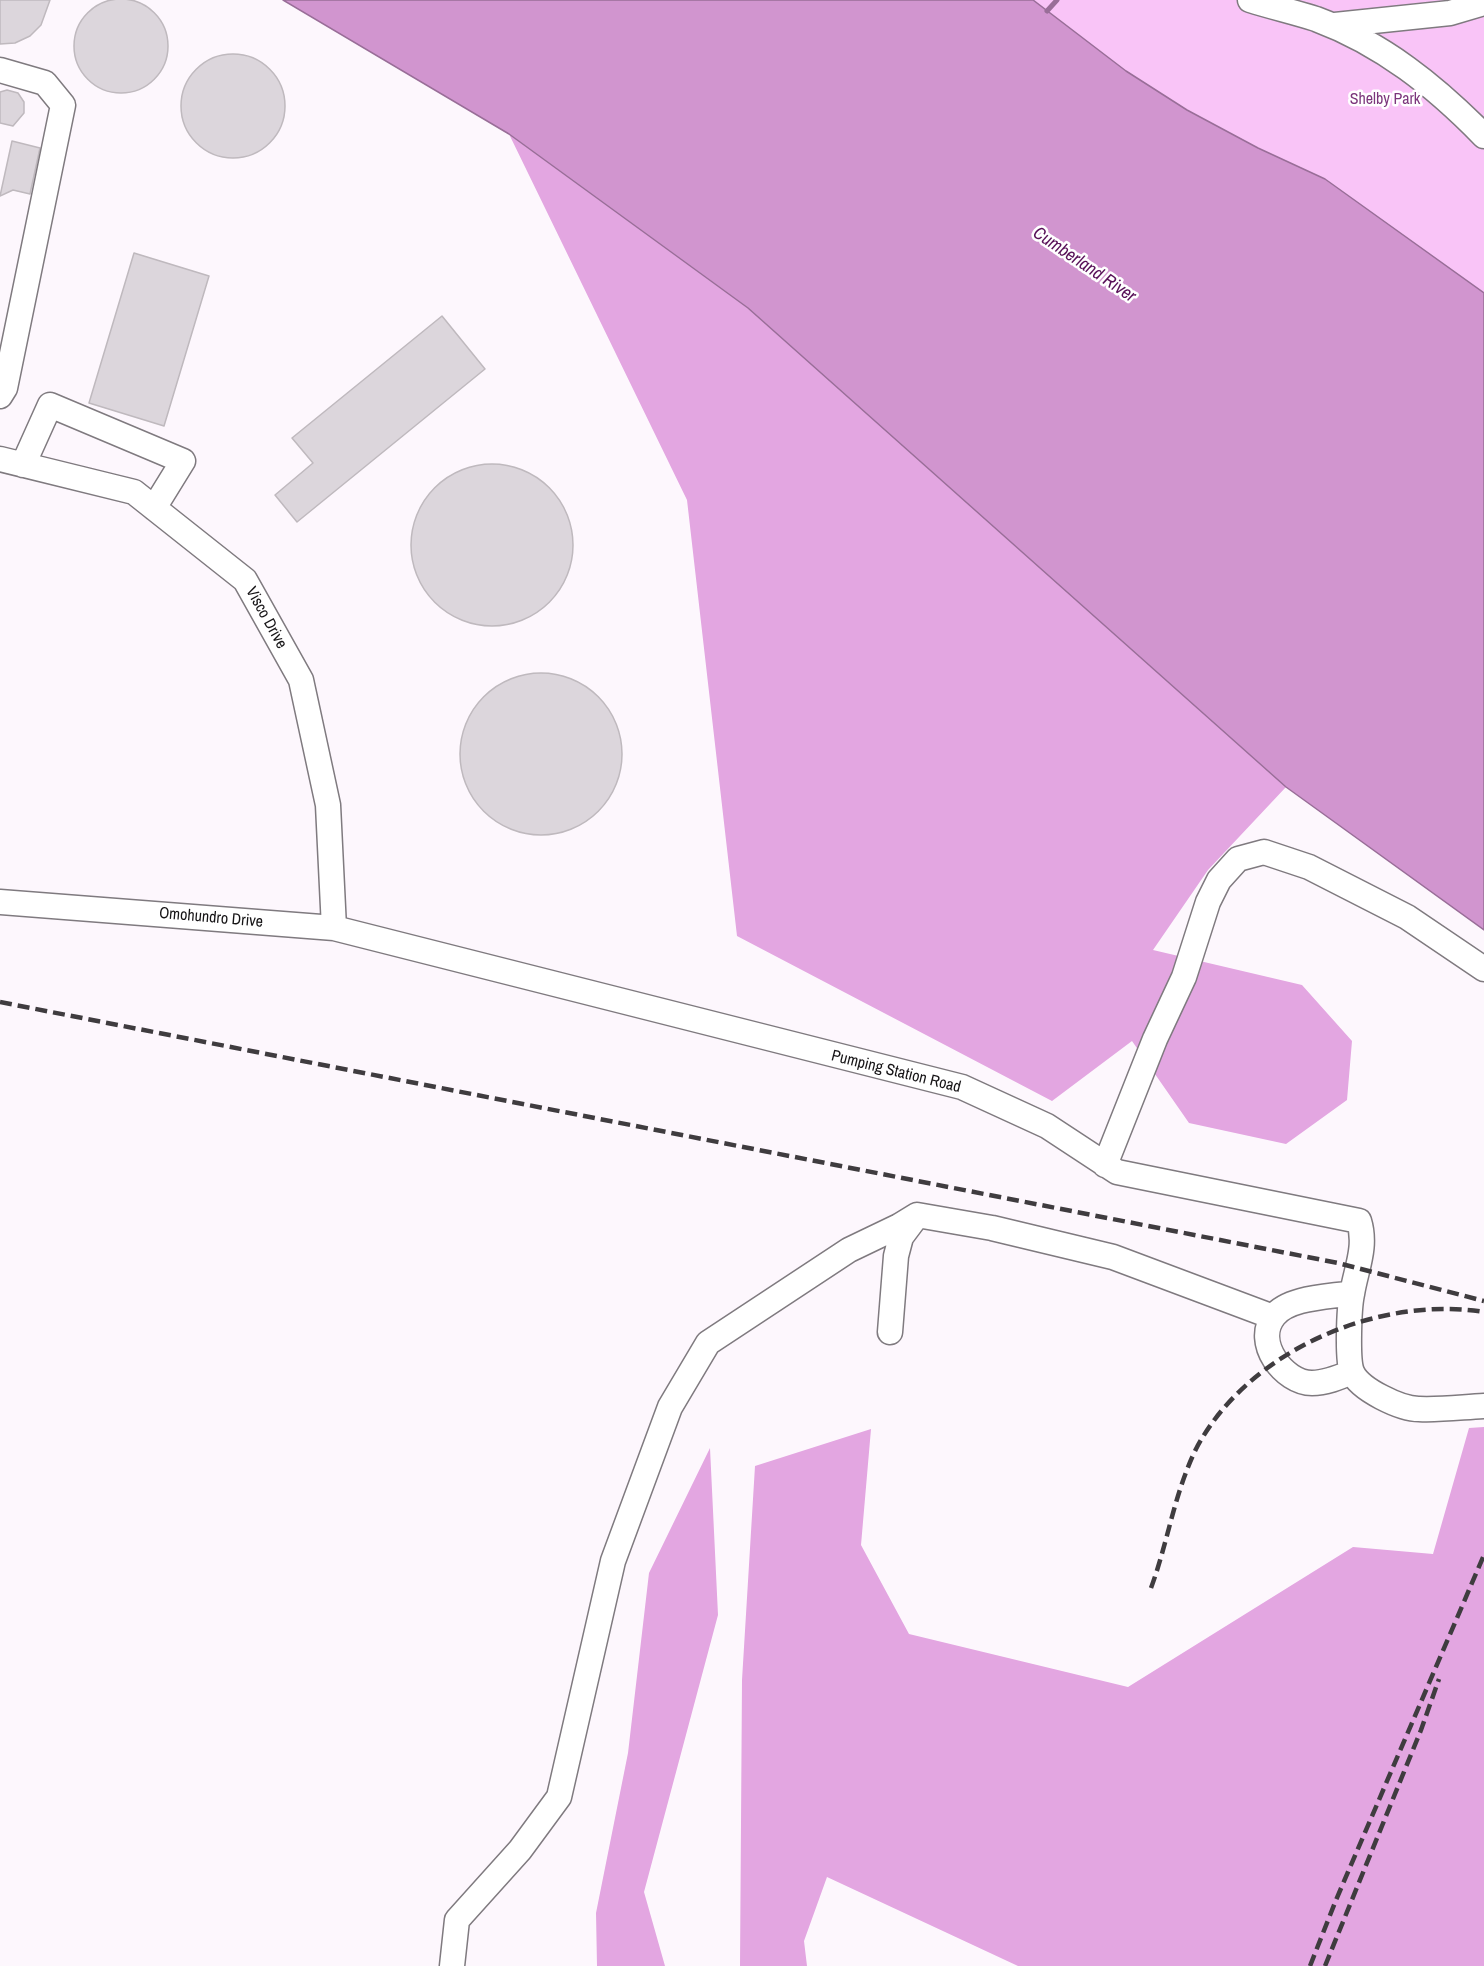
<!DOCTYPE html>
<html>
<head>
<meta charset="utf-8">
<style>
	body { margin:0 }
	canvas { display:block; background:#fdf7fd }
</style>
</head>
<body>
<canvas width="1484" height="1966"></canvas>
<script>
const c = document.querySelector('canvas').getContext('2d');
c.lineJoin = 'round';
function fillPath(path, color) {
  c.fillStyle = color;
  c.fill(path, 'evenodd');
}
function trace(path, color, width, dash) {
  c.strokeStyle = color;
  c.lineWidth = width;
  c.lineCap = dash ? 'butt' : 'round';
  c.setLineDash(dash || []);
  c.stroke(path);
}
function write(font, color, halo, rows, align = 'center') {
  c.font = font + ' "Archivo Narrow",sans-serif';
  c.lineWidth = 5;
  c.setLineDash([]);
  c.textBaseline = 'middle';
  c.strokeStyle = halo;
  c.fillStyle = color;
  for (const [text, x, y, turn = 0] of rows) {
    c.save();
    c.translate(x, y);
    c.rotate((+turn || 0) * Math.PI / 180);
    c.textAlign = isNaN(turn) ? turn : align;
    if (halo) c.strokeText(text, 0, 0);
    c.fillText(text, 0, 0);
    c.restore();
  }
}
fillPath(new Path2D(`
	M1033 0H1484V293L1325 179 1258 148 1187 110 1126 71Z`), '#f9c4f7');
fillPath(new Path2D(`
	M509 134 748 308 1286 787 1208 870 1153 950 1302 985 1352 1041 1347 1100 1286 1144 1189 1123 1132 1041 1052 1101 737 936 687 500Z
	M1484 1427V1966H1018L827 1877 804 1941 807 1966H740L742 1680 755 1466 871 1429 861 1545 909 1634 1128 1687 1353 1547 1433 1554 1469 1428Z
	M710 1448 718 1615 644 1892 665 1966H597L596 1913 628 1753 649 1573Z`), '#e3a6e1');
const water = new Path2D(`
	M283 0H1033L1126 71 1187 110 1258 148 1325 179 1484 293V930L1286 787 748 308 509 134Z`);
fillPath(water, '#d195cf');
trace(water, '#996e98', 1.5);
trace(new Path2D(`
	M1047 11 1057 0`), '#996e98', 5);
const building = new Path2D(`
	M74 46a47 47 0 1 1 94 0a47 47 0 1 1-94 0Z
	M0 0H50L41 25 30 36 15 43 0 44Z
	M181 106a52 52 0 1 1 104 0a52 52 0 1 1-104 0Z
	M7 90 18 93 24 102V113L13 126 0 123V92Z
	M12 141 40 148 30 194 13 190 0 196Z
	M134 253 209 276 164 426 89 403Z
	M442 316 485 369 297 522 275 495 313 463 292 438Z
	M411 545a81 81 0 1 1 162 0a81 81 0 1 1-162 0Z
	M460 754a81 81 0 1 1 162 0a81 81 0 1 1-162 0Z`);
fillPath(building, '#dcd6dc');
trace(building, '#bfb9be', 1.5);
const minor = new Path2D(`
	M1250 0C1272 7 1294 12 1316 19 1383 44 1435 86 1484 136
	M1335 25 1450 13 1484 3
	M0 70 45 83 63 105 5 388 0 396
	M0 459 134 492 245 580 301 680 328 805 334 928
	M23 465 50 405 183 461 154 508
	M0 902 334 928 962 1087 1047 1126 1117 1172 1359 1221C1367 1247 1356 1269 1352 1294 1349 1308 1347 1360 1352 1372 1360 1390 1401 1409 1419 1409 1441 1410 1463 1407 1484 1406
	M1105 1165 1155 1039 1184 977 1208 902 1219 880 1238 859 1264 852 1309 867 1407 917 1484 969
	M1352 1293C1329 1297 1289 1297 1274 1316 1253 1342 1284 1383 1312 1383 1326 1383 1340 1377 1352 1372
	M890 1332 896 1256 901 1237 916 1217
	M452 1966 457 1920 520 1850 559 1797 613 1561 670 1407 708 1343 849 1250 899 1226 917 1215 992 1228 1113 1257 1273 1317`);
trace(minor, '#7f7a7f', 27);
trace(minor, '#fff', 24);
trace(new Path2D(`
	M0 1002 1338 1263 1484 1301
	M1151 1588C1168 1542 1174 1494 1196 1449 1247 1351 1378 1295 1484 1312
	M1310 1966 1336 1900 1484 1555
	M1325 1966 1421 1730 1439 1679`), '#3f3c3f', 4.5, [12, 6]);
write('16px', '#7c367c', '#fff', [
	["Shelby Park",1385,100]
]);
write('16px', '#161416', '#fff', [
	["Visco Drive",266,618,61],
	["Omohundro Drive",211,918,5],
	["Pumping Station Road",896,1072,14]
]);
write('italic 18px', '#581058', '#fff', [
	["Cumberland River",1084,265,34]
]);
</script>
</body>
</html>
